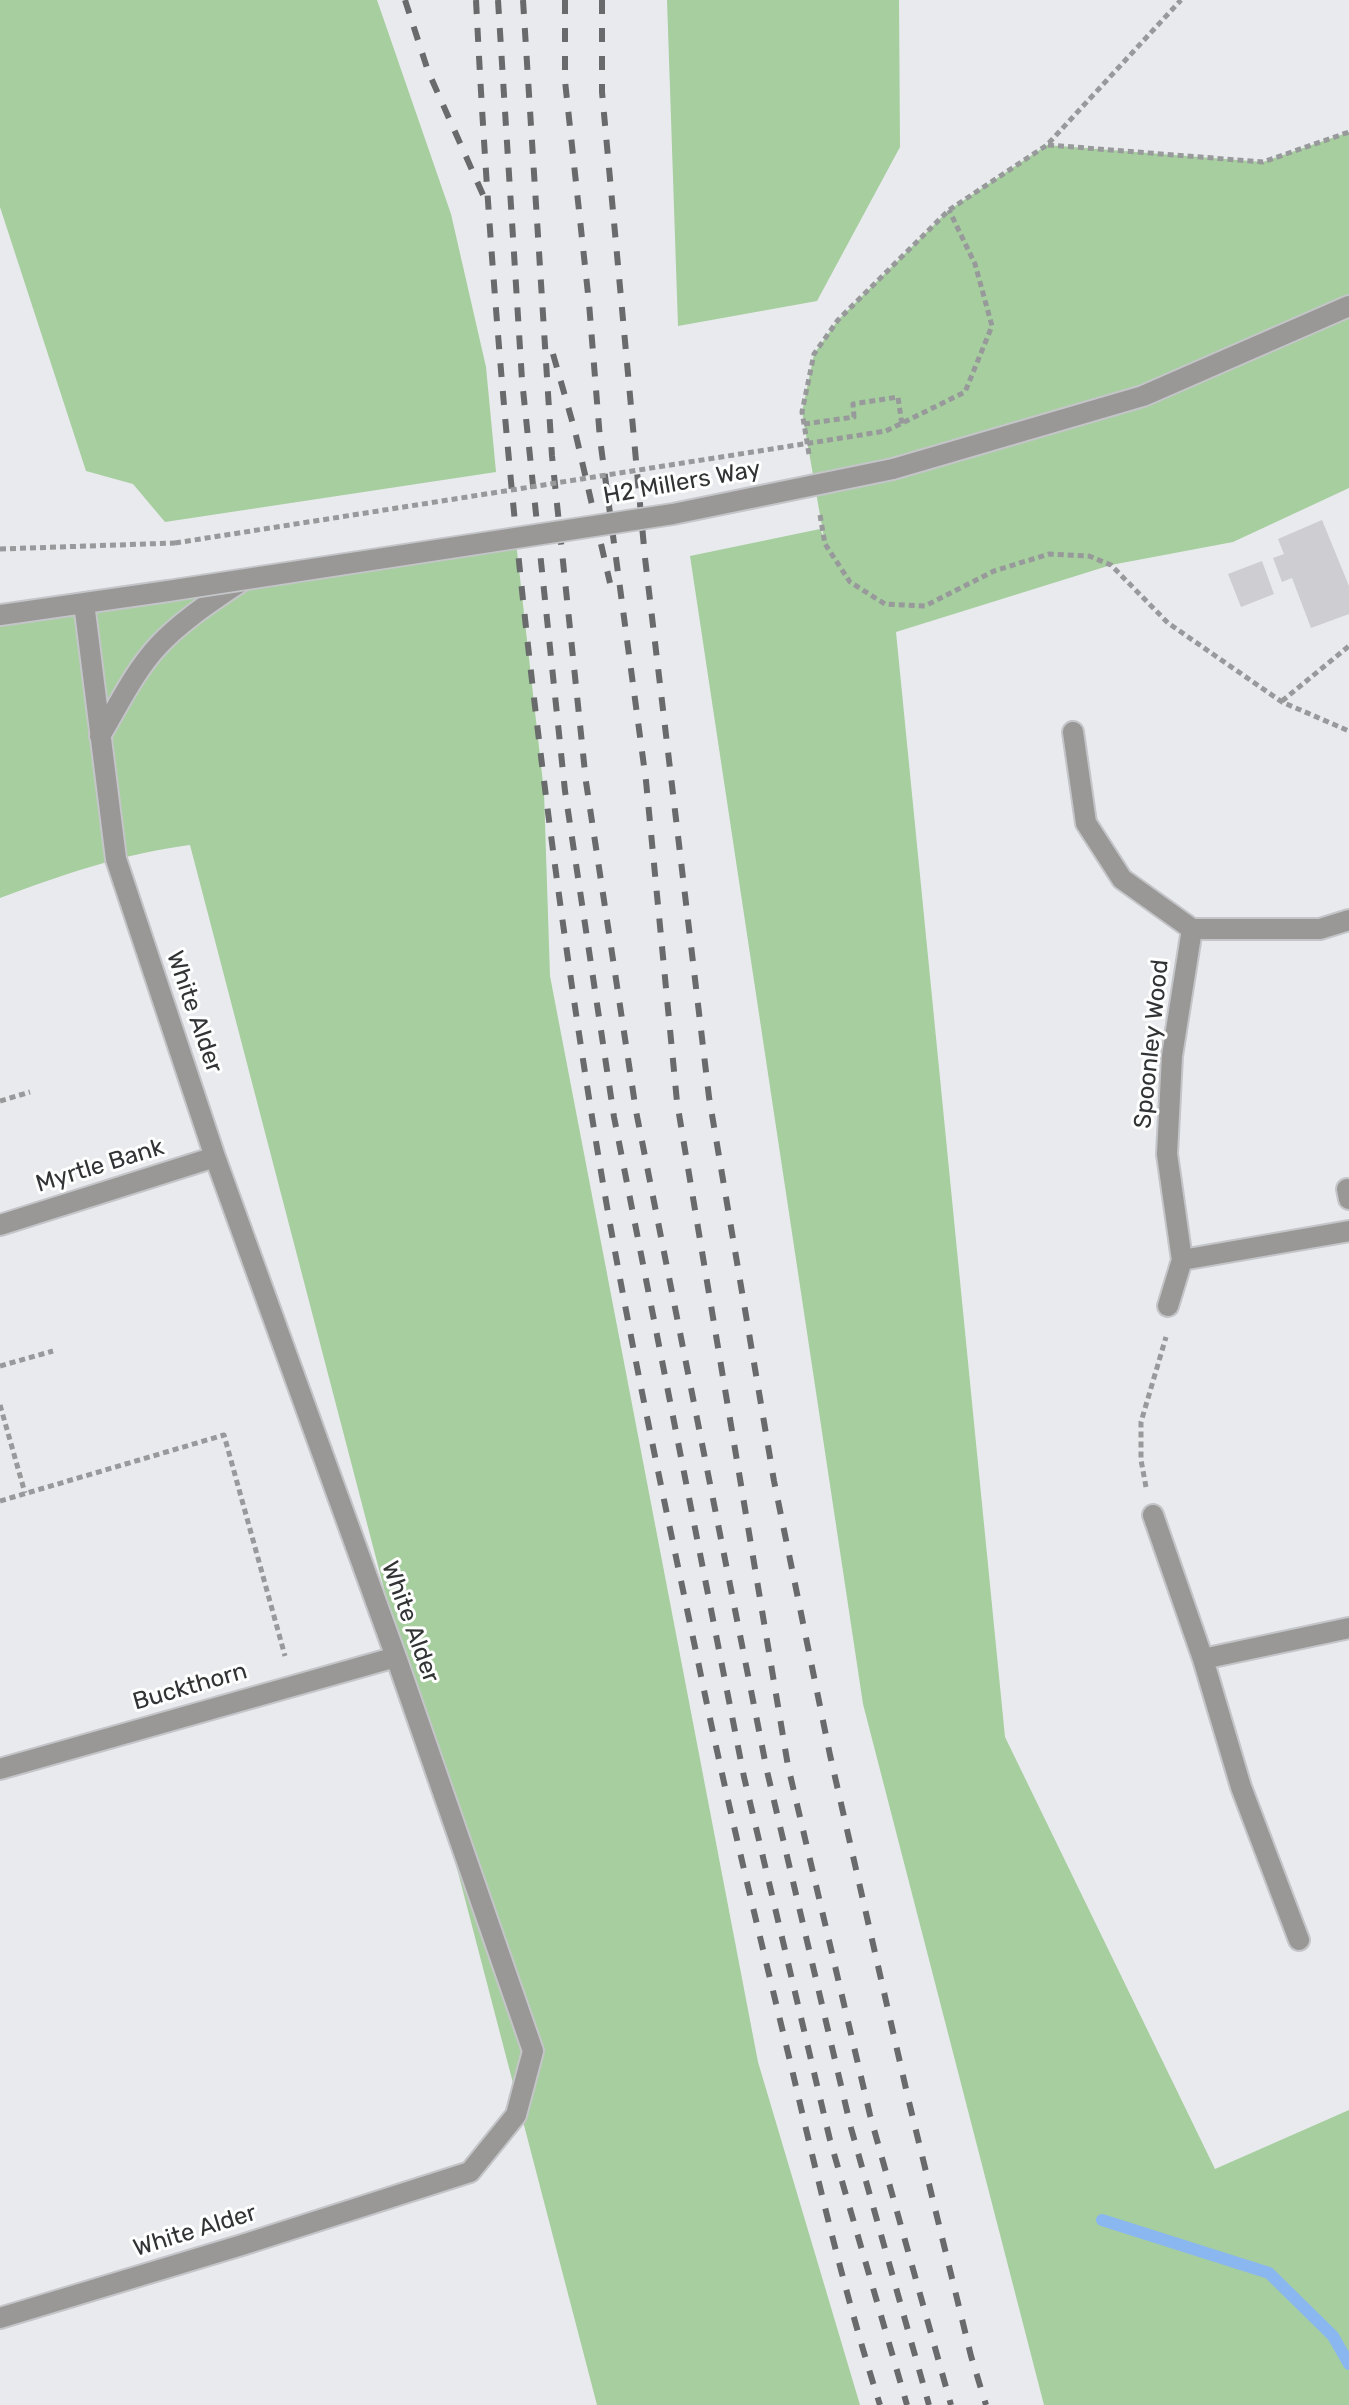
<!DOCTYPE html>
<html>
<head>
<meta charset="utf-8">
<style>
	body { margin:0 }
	canvas { display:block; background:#e8eaed }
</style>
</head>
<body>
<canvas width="1349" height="2405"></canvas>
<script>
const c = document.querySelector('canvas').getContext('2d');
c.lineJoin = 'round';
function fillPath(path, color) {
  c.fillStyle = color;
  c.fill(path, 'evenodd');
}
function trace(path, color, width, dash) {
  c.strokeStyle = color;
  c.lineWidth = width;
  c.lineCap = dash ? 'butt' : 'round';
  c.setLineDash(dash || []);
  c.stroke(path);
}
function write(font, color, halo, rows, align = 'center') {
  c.font = font + ' Rubik,sans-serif';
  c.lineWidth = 6;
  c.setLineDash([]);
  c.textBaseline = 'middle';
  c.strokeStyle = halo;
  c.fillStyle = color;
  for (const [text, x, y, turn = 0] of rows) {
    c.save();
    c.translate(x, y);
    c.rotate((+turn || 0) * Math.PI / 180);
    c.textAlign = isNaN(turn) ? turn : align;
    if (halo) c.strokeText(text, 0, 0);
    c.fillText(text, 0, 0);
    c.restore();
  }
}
fillPath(new Path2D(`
	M0 0H377L451 214 486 367 496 472 165 522 133 484 86 471 0 207Z
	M667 0H899L900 147 817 301 678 326Z
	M1349 132V488L1233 542 1111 565 896 632 1005 1737 1215 2169 1349 2110V2405H1044L863 1704 690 556 820 529 824 538 802 412 814 354 838 320 949 210 1047 145 1263 162Z
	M516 542 544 792 550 976 758 2062 860 2405H597L190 845C125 853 61 875 0 898V615Z`), '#a7ce9f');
trace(new Path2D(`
	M1102 2220 1269 2273 1333 2336 1349 2364`), '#8ab7f0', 12);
fillPath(new Path2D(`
	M1322 520 1349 586V614L1311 628 1292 578 1282 582 1273 558 1284 554 1278 539Z
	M1262 561 1274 594 1241 607 1228 574Z`), '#cecdd1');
const minor = new Path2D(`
	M893 469 1143 396 1349 306
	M0 615 168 591
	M1073 732 1086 823 1122 879 1192 929H1320L1349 920
	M100 736C118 706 134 672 158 646 182 620 214 600 243 580
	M1347 1189 1349 1199
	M0 1225 215 1157
	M1182 1260 1349 1231
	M1168 1306 1182 1260 1167 1154 1172 1056 1192 929
	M1153 1515 1203 1659
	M0 1769 396 1657
	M1299 1940 1241 1787 1203 1659 1349 1628
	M0 2318 242 2245 470 2172 516 2115 533 2051 396 1657 215 1157 116 859 84 603`);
trace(minor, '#c4c5c8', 24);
trace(new Path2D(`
	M1048 145 1263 162 1349 132
	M804 424 854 417 853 404 898 397 902 425
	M886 431 965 392 992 326 975 264 949 210
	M809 454 802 412 814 354 838 320 949 210 1047 145 1181 0
	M820 515 825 544 850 582 885 604 925 606 994 571 1049 554 1089 556 1111 565 1168 623 1282 702 1349 731
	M0 549 175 543
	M1282 701 1349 646
	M0 1101 30 1092
	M0 1366 53 1351
	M0 1405 25 1493
	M1146 1487 1141 1460V1422L1166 1337
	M0 1501 224 1435 285 1656`), '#97999b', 5, [6, 4]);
trace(minor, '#999897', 20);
trace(new Path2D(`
	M405 0 428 71 484 197
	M476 0C495 376 533 751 593 1123 622 1305 661 1486 699 1666 726 1798 758 1929 790 2061 817 2176 844 2292 880 2405
	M498 0 522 380 565 791 614 1117 744 1777 830 2140 907 2405
	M523 0 552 456 586 782 636 1111 767 1771 851 2128 929 2405
	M565 0V81L589 303 600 439 646 781 677 1102 788 1766 870 2115 951 2405
	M602 0V92L645 558 709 1097 774 1481 830 1755 909 2102 971 2356 986 2405
	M553 354 575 431 610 583`), '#696a6c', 6, [14, 14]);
const minorBridge = new Path2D(`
	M168 591 673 514 893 469`);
trace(minorBridge, '#c4c5c8', 24, []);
trace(new Path2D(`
	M175 543 886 431`), '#97999b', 5, [6, 4]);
trace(minorBridge, '#999897', 20);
write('24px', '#323334', '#fff', [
	["H2 Millers Way",682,483,-10],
	["White Alder",194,1012,71],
	["Spoonley Wood",1152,1044,-84],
	["Myrtle Bank",100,1166,-17],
	["White Alder",410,1622,70],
	["Buckthorn",190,1687,-16],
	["White Alder",195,2231,-17]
]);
</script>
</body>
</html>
